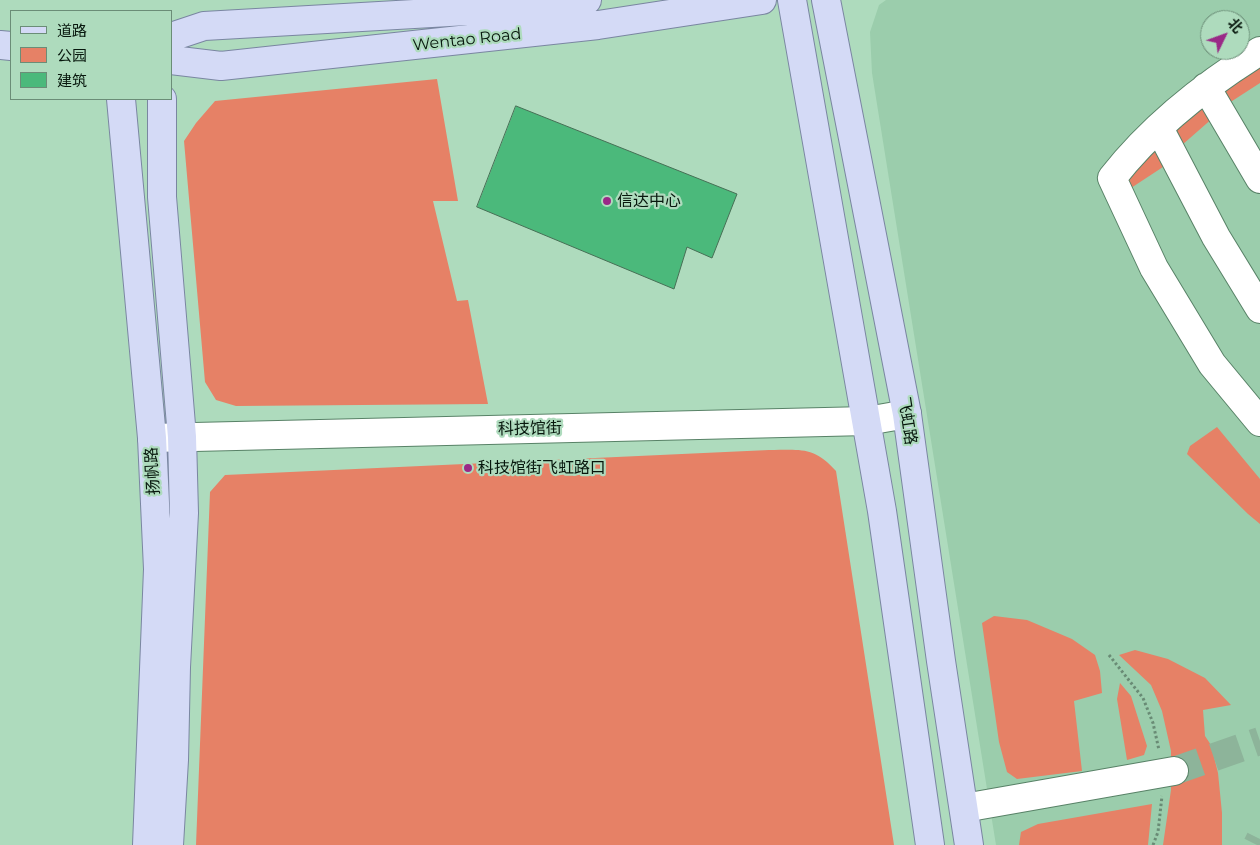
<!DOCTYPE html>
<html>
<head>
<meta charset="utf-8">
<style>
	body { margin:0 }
	#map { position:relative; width:1260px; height:845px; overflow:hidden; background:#aedbbd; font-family:Montserrat,"Noto Sans SC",sans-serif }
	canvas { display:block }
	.legend { position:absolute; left:10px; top:10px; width:162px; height:90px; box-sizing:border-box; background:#aedbbd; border:1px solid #6b8d77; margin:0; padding:6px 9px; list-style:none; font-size:15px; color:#07170d }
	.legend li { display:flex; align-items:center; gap:10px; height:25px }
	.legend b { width:25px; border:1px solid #6b8d77 }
	.north { position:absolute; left:1200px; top:10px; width:50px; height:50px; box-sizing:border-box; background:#aedbbd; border:1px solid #6b8d77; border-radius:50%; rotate:48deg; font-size:14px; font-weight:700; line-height:20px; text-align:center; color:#07170d }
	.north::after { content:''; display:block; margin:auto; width:18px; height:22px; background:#9a2987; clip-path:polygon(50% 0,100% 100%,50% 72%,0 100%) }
</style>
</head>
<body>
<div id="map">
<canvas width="1260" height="845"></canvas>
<ul class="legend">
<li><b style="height:6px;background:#d4daf6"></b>道路</li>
<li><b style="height:14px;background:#e68166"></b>公园</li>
<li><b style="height:14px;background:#4bb97b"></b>建筑</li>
</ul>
<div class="north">北</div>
</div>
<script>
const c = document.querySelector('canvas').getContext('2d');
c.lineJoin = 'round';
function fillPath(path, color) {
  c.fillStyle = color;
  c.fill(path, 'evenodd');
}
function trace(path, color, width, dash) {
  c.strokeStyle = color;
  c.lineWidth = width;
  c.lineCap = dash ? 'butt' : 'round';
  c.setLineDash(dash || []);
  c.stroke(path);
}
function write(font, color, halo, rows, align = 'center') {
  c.font = font + ' Montserrat,"Noto Sans SC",sans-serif';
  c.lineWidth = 4.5;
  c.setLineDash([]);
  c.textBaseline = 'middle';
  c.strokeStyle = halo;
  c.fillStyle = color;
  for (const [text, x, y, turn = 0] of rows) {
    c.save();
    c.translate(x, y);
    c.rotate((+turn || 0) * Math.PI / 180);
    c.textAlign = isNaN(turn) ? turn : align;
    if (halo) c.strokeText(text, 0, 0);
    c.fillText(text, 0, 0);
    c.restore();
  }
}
fillPath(new Path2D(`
	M886 0H1260V845H996L872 73 870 32 879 5ZM1210 20H1240V50H1210Z`), '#9bcdac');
fillPath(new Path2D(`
	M1258 65 1260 68V83L1229 103 1221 89Z
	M437 79 458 201H433L457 301 468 300 488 404 236 406 216 400 205 382 184 141 196 123 215 101Z
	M1203 104 1214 117 1182 145 1174 129Z
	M1154 147 1166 165 1131 188 1123 179Z
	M1217 427 1260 479V524L1248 514 1187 454 1190 446Z
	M769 450C800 450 814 446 836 471L894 845H196L210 492 225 475Z
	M994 616 1027 620 1072 639 1095 655 1100 671 1102 693 1074 701 1082 771 1017 779 1007 772 999 742 982 623Z
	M1135 650 1168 659 1205 678 1231 705 1203 710 1205 736 1211 745 1218 773 1222 813V845H1163L1171 790V751L1162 711 1151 685 1119 655Z
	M1120 683 1131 696 1147 746 1144 755 1127 760 1117 699Z
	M1152 804 1148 845H1019L1021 832 1038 824Z`), '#e68166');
const building = new Path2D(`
	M516 106 737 194 712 258 687 247 674 289 477 207Z`);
fillPath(building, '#4bb97b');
trace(building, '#466f55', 1);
trace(new Path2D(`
	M1174 771 1260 741
	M1257 845 1260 839`), '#8db49a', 28, [28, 14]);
const minor = new Path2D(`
	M1260 51C1205 85 1152 127 1112 178L1154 268 1212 364 1260 422
	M1206 87 1260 179
	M1159 128 1216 237 1260 309
	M152 438 867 421 907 414
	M964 808 1174 771`);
const major = new Path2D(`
	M792 0 882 511 930 845
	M826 0 907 414 941 661 969 845
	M171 37 204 26 554 6 587 0
	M0 45 11 46
	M171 60 221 66 598 25 762 0
	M121 99 152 438 158 569 147 845
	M162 99V197L182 437 184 513 176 667 174 760 169 845`);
trace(minor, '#588267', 30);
trace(major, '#7a86a1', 30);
trace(new Path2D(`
	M1109 655 1143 698 1153 723 1159 750
	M1153 845 1158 832 1162 796`), '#698b75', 3, [2.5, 2.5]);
trace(minor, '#fff', 28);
trace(major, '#d4daf6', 28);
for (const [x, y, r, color] of [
	[607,201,5,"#9a2987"],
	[468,468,5,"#9a2987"]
]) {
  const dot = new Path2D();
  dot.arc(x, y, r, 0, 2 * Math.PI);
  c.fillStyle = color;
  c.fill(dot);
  trace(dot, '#aedbbd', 2);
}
write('16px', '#07170d', '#aedbbd', [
	["Wentao Road",467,40,-6],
	["飞虹路",907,421,81],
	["科技馆街",530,429,-1],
	["扬帆路",153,471,-93]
]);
write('16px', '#07170d', '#aedbbd', [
	["信达中心",617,201],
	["科技馆街飞虹路口",478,468]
], 'left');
</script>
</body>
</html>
